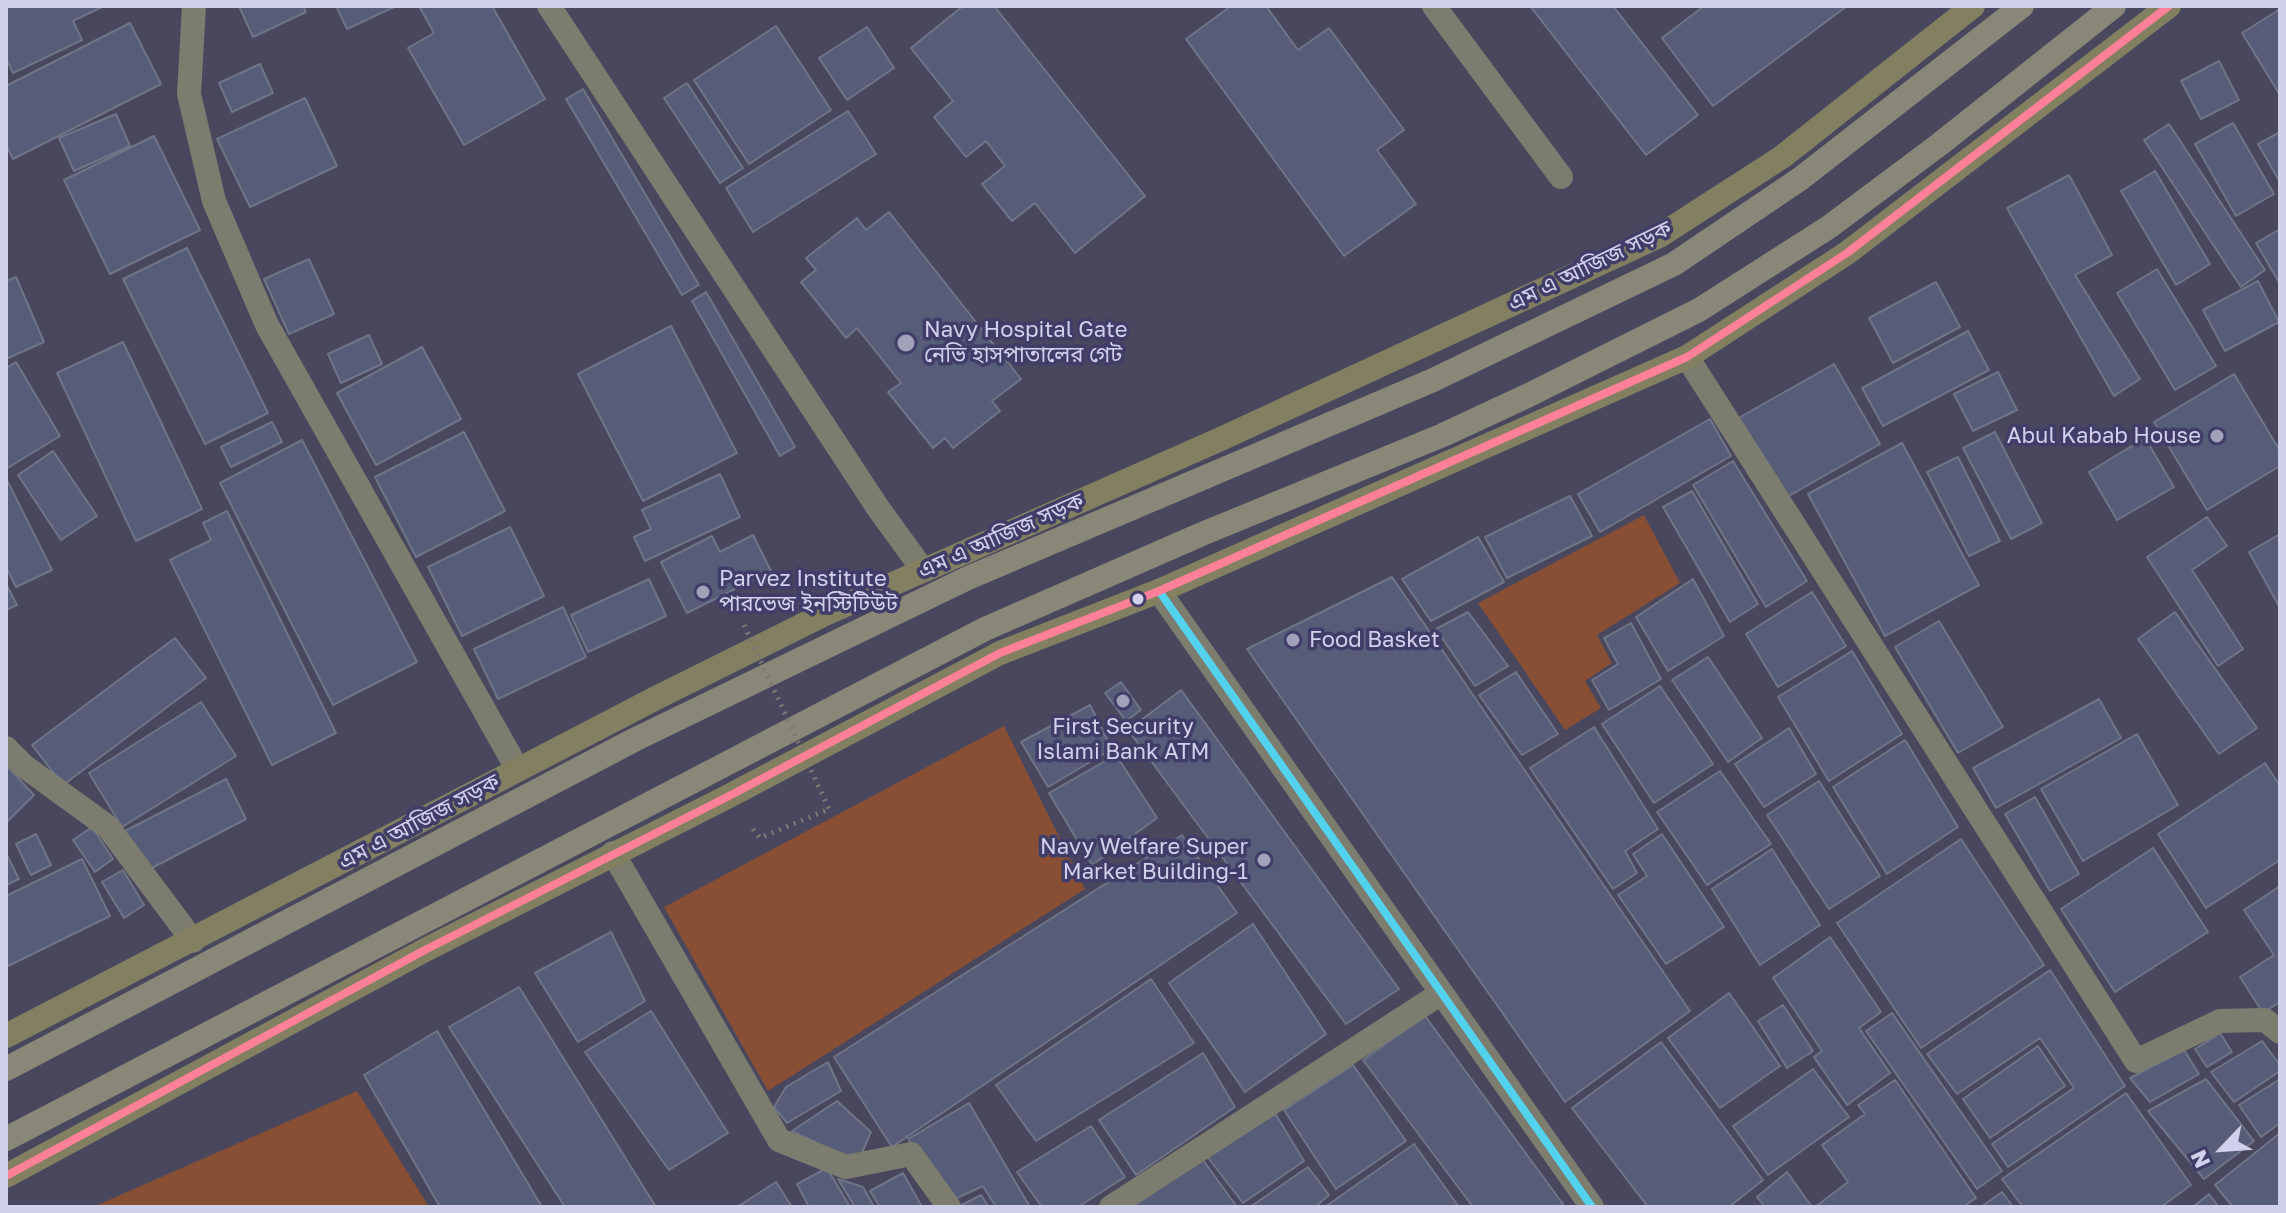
<!DOCTYPE html>
<html>
<head>
<meta charset="utf-8">
<style>
	body { margin:0 }
	#map { position:relative; width:2286px; height:1213px; overflow:hidden; background:#48475e; font-family:"Golos Text",sans-serif }
	canvas { display:block }
	.frame { position:absolute; inset:0; border:8px solid #d2d1ec; pointer-events:none }
	.north { position:absolute; left:2182px; top:1109px; width:80px; height:80px; -webkit-text-stroke:6px #403d68; paint-order:stroke; rotate:245deg; font-size:22px; font-weight:700; line-height:32px; text-align:center; color:#d2d1ec }
	.north::after { content:''; display:block; margin:auto; width:28px; height:36px; background:#d2d1ec; clip-path:polygon(50% 0,100% 100%,50% 72%,0 100%) }
</style>
</head>
<body>
<div id="map">
<canvas width="2286" height="1213"></canvas>
<div class="frame"></div>
<div class="north">N</div>
</div>
<script>
const c = document.querySelector('canvas').getContext('2d');
c.lineJoin = 'round';
function fillPath(path, color) {
  c.fillStyle = color;
  c.fill(path, 'evenodd');
}
function trace(path, color, width, dash) {
  c.strokeStyle = color;
  c.lineWidth = width;
  c.lineCap = dash ? 'butt' : 'round';
  c.setLineDash(dash || []);
  c.stroke(path);
}
function write(font, color, halo, rows, align = 'center') {
  c.font = font + ' "Golos Text","Noto Sans Bengali",sans-serif';
  c.lineWidth = 7;
  c.setLineDash([]);
  c.textBaseline = 'middle';
  c.strokeStyle = halo;
  c.fillStyle = color;
  for (const [text, x, y, turn = 0] of rows) {
    c.save();
    c.translate(x, y);
    c.rotate((+turn || 0) * Math.PI / 180);
    c.textAlign = isNaN(turn) ? turn : align;
    if (halo) c.strokeText(text, 0, 0);
    c.fillText(text, 0, 0);
    c.restore();
  }
}
fillPath(new Path2D(`
	M1644 515 1680 583 1597 635 1612 663 1585 681 1601 708 1565 730 1478 603Z
	M1004 726 1085 889 768 1091 664 907Z
	M357 1091 429 1207H93Z`), '#884f35');
const building = new Path2D(`
	M6 6H104L73 21 82 40 13 73 6 58Z
	M239 6H303L306 12 253 37Z
	M336 6H394V7L347 29Z
	M419 6H492L545 99 464 145 408 48 434 33Z
	M963 6H994L1145 196 1075 253 1035 203 1012 221 982 184 1005 166 986 141 966 157 934 117 953 101 911 48Z
	M1231 6H1266L1298 50 1329 28 1404 130 1377 150 1416 204 1344 256 1186 39Z
	M1530 6H1613L1698 115 1646 155Z
	M1704 6H1847L1713 106 1662 38Z
	M2280 9V95L2242 33Z
	M130 23 161 84 13 159 6 144V86Z
	M776 26 831 110 749 164 694 80Z
	M867 27 894 68 847 100 819 58Z
	M2219 61 2239 100 2201 119 2181 81Z
	M260 64 273 93 232 112 219 83Z
	M687 83 743 168 720 183 664 98Z
	M583 89 699 285 682 295 566 99Z
	M305 98 337 166 250 207 217 139Z
	M848 111 876 154 753 232 726 188Z
	M116 114 130 146 74 171 59 138Z
	M2233 123 2274 194 2236 216 2195 144Z
	M2169 124 2265 270 2241 287 2144 140Z
	M2280 132V182L2258 144Z
	M154 136 200 230 110 274 64 180Z
	M2155 171 2210 264 2176 285 2121 191Z
	M2069 175 2112 255 2075 275 2140 379 2114 396 2007 208Z
	M889 212 1021 379 992 401 1000 411 953 448 945 438 933 448 888 392 901 383 857 328 846 338 801 282 816 270 806 258 857 218 866 230Z
	M2280 229V284L2256 243Z
	M187 248 268 413 205 444 123 279Z
	M309 259 334 314 289 334 264 279Z
	M2157 269 2216 366 2175 390 2117 293Z
	M16 277 44 342 6 359V281Z
	M2258 281 2279 322 2225 351 2203 310Z
	M1936 282 1960 327 1893 363 1869 318Z
	M706 292 795 447 780 456 692 301Z
	M671 326 737 453 643 501 578 374Z
	M1968 331 1989 370 1883 426 1862 388Z
	M369 335 382 364 341 383 328 354Z
	M123 342 202 509 136 541 57 373Z
	M422 347 461 419 376 465 337 393Z
	M16 362 60 436 6 469V368Z
	M1834 364 1880 444 1780 501 1735 420Z
	M1998 372 2017 410 1973 431 1954 394Z
	M2234 374 2280 451V466L2207 510 2154 422Z
	M1710 419 1731 456 1600 532 1578 494Z
	M272 422 282 442 231 467 221 447Z
	M464 432 505 511 416 557 375 477Z
	M1995 432 2042 523 2011 539 1963 448Z
	M2145 438 2174 487 2117 520 2089 472Z
	M302 440 417 662 333 705 220 483Z
	M1902 443 1979 585 1885 636 1808 494Z
	M53 451 97 516 61 540 18 475Z
	M1958 457 2000 541 1969 556 1927 472Z
	M1733 461 1807 581 1766 607 1693 485Z
	M720 474 740 517 645 561 634 537 651 529 642 510Z
	M8 482 52 570 16 587 6 567V483Z
	M1692 491 1758 604 1730 622 1663 507Z
	M1570 496 1592 536 1507 578 1485 537Z
	M227 511 336 733 272 765 170 560 211 540 203 523Z
	M2207 517 2227 546 2192 570 2243 649 2218 666 2147 557Z
	M510 527 544 596 462 636 428 567Z
	M2280 534V608L2249 552Z
	M753 535 771 571 687 613 661 562 712 536 720 552Z
	M1478 537 1504 582 1431 621 1402 579Z
	M1392 577 1690 1011 1565 1102 1247 649Z
	M649 579 666 616 588 652 571 615Z
	M1693 579 1724 636 1668 671 1636 617Z
	M6 584 17 605 6 610Z
	M1812 592 1846 646 1778 687 1746 634Z
	M563 607 586 657 498 699 474 649Z
	M1468 612 1508 666 1475 686 1436 629Z
	M2175 612 2257 728 2219 754 2138 639Z
	M1939 621 2003 727 1958 753 1895 647Z
	M1631 623 1661 679 1609 710 1592 680 1618 664 1604 638Z
	M175 638 206 678 63 785 32 745Z
	M1852 651 1902 734 1829 781 1778 697Z
	M1708 657 1762 738 1728 762 1672 680Z
	M1516 672 1558 734 1522 755 1479 695Z
	M1121 682 1141 710 1126 721 1105 693Z
	M1660 686 1713 764 1654 803 1602 724Z
	M1181 690 1399 989 1346 1024 1128 730Z
	M2099 699 2121 738 1996 808 1973 768Z
	M201 702 236 756 122 827 89 773Z
	M1090 705 1112 749 1048 787 1021 742Z
	M1594 727 1658 829 1625 851 1637 873 1613 889 1530 768Z
	M1789 728 1816 774 1764 807 1735 764Z
	M2137 734 2178 805 2083 861 2041 789Z
	M1905 740 1958 827 1887 874 1833 787Z
	M1116 755 1157 818 1092 865 1049 793Z
	M2265 763 2280 786V860L2206 908 2158 834Z
	M6 765 34 795 6 823Z
	M1720 771 1771 844 1707 885 1657 812Z
	M226 779 246 819 146 871 125 831Z
	M1819 781 1880 876 1829 909 1767 815Z
	M2035 797 2079 874 2050 891 2005 814Z
	M92 827 113 859 95 872 73 840Z
	M36 834 51 865 31 875 16 844Z
	M1662 834 1724 927 1666 964 1618 895 1647 876 1633 854Z
	M1182 835 1237 913 892 1147 834 1057Z
	M1961 839 2044 965 1921 1048 1837 923Z
	M2153 848 2208 932 2115 992 2061 909Z
	M1772 849 1820 925 1760 965 1712 889Z
	M6 853 19 879 6 885Z
	M82 859 110 916 6 967V896Z
	M123 870 144 905 124 918 102 882Z
	M2280 886V1002L2263 1013 2240 977 2274 955 2244 910Z
	M1253 924 1326 1034 1245 1092 1169 983Z
	M611 932 645 1001 578 1042 535 973Z
	M1830 937 1881 1012 1859 1028 1890 1073 1847 1105 1814 1057 1822 1051 1773 978Z
	M2050 970 2125 1086 2008 1167 1992 1144 2074 1088 2040 1038 1957 1094 1927 1054Z
	M1151 979 1194 1043 1036 1141 996 1085Z
	M519 987 656 1207H565L449 1027Z
	M1729 993 1780 1066 1720 1108 1668 1038Z
	M1783 1005 1813 1051 1787 1068 1758 1021Z
	M651 1011 728 1133 669 1170 585 1052Z
	M1892 1013 2002 1171 1977 1189 1866 1031Z
	M1425 1016 1563 1204 1559 1207H1473L1363 1060Z
	M437 1031 542 1207H440L364 1075Z
	M2220 1033 2232 1052 2207 1067 2195 1049Z
	M2262 1041 2280 1065V1071L2234 1102 2211 1072Z
	M1661 1042 1763 1180 1729 1207H1648L1572 1108Z
	M2038 1046 2065 1086 1990 1138 1963 1099Z
	M2184 1050 2199 1074 2150 1102 2130 1078Z
	M1203 1053 1235 1107 1136 1175 1099 1120Z
	M828 1062 841 1091 787 1123 774 1107 786 1087Z
	M1353 1065 1406 1141 1336 1189 1284 1110Z
	M1813 1069 1849 1117 1768 1175 1733 1126Z
	M2206 1079 2254 1141 2204 1179 2148 1111Z
	M2280 1079V1123L2261 1137 2239 1105Z
	M1895 1080 1976 1198 1963 1207H1815L1848 1182 1822 1145 1865 1114 1858 1105Z
	M2126 1093 2191 1185 2161 1207H2023L2002 1179Z
	M837 1101 871 1132 860 1157 842 1155 792 1131Z
	M969 1103 1030 1207H996L983 1186 955 1199 908 1139Z
	M1273 1110 1304 1161 1243 1203 1206 1155Z
	M1091 1126 1125 1177 1078 1207H1042L1017 1172Z
	M2280 1133V1207H2233L2215 1185Z
	M1414 1144 1459 1207H1325Z
	M1203 1160 1237 1207H1135L1132 1204Z
	M1308 1167 1329 1195 1315 1207H1250Z
	M827 1168 850 1207H809L797 1184Z
	M1787 1172 1812 1207H1765L1757 1197Z
	M903 1173 922 1207H880L870 1191Z
	M838 1179 863 1187 874 1207H855Z
	M776 1182 792 1207H737Z
	M2002 1192 2013 1207H1981Z
	M2209 1194 2219 1207H2193Z
	M981 1195 989 1207H958Z`);
fillPath(building, '#575d79');
trace(building, '#707487', 2);
trace(new Path2D(`
	M753 829 760 838 829 809`), '#7b7974', 5, [2, 6]);
trace(new Path2D(`
	M549 6 878 508 923 570
	M1434 6 1561 177`), '#7c7c6f', 24);
trace(new Path2D(`
	M194 6 189 94 214 201 267 325 518 770
	M1687 357 2136 1061 2220 1021 2265 1020 2280 1032
	M1159 591 1592 1207
	M6 748 24 766 108 827 193 941
	M613 853 779 1140 846 1167 911 1154 949 1207
	M1111 1207 1440 994`), '#7c7c6f', 24);
trace(new Path2D(`
	M6 1036 658 697 825 614 1223 438 1661 235 1782 157 1973 6
	M6 1176 425 950 729 796 1000 653 1159 591 1687 357 1847 253 2169 6`), '#828061', 24);
trace(new Path2D(`
	M6 1069 636 739 968 578 1431 381 1674 264 1800 179 2022 6
	M6 1139 985 629 1202 534 1443 435 1529 395 1699 310 1829 227 1940 144 2114 6`), '#898778', 24);
trace(new Path2D(`
	M744 625 829 809`), '#7b7974', 5, [2, 6]);
trace(new Path2D(`
	M1159 591 1592 1207`), '#53d2ee', 8);
trace(new Path2D(`
	M6 1176 425 950 729 796 1000 653 1159 591 1687 357 1847 253 2169 6`), '#ff8098', 8);
for (const [x, y, r, color] of [
	[906,343,10,"#a2a1ba"],
	[2217,436,8,"#a2a1ba"],
	[703,592,8,"#a2a1ba"],
	[1138,599,7,"#d2d1ec"],
	[1293,640,8,"#a2a1ba"],
	[1123,701,8,"#a2a1ba"],
	[1264,860,8,"#a2a1ba"]
]) {
  const dot = new Path2D();
  dot.arc(x, y, r, 0, 2 * Math.PI);
  c.fillStyle = color;
  c.fill(dot);
  trace(dot, '#403d68', 3);
}
write('22px', '#d2d1ec', '#403d68', [
	["এম এ আজিজ সড়ক",1590,266,-26],
	["এম এ আজিজ সড়ক",1001,536,-24],
	["এম এ আজিজ সড়ক",419,822,-28]
]);
write('22px', '#d2d1ec', '#403d68', [
	["Navy Hospital Gate",924,330],
	["নেভি হাসপাতালের গেট",924,355],
	["Abul Kabab House",2201,436,"right"],
	["Parvez Institute",719,579],
	["পারভেজ ইনস্টিটিউট",719,604],
	["Food Basket",1309,640],
	["First Security",1123,727,"center"],
	["Islami Bank ATM",1123,752,"center"],
	["Navy Welfare Super",1248,847,"right"],
	["Market Building-1",1248,872,"right"]
], 'left');
</script>
</body>
</html>
